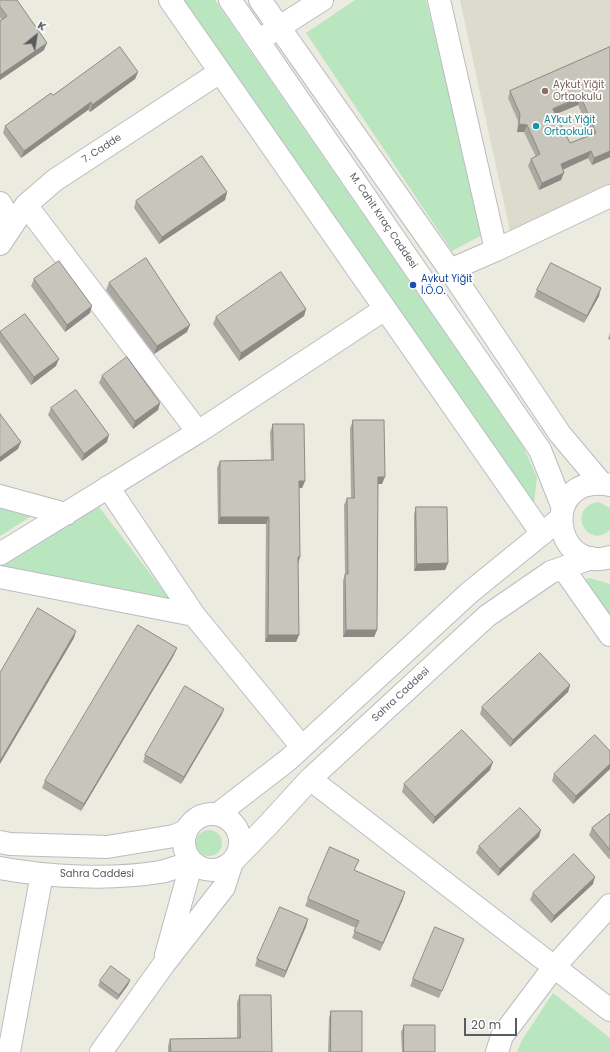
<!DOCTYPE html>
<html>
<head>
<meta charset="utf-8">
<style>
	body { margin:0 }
	#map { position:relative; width:610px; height:1052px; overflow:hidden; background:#ecebdf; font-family:Poppins,sans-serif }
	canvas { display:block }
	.north { position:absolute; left:16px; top:16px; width:40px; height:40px; -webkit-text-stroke:3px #fff; paint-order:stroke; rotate:30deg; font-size:11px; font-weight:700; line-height:16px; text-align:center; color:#585b61 }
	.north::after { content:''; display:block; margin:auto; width:14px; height:18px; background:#585b61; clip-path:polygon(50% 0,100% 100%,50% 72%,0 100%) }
	.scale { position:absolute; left:464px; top:1018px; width:53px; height:18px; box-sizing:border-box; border:2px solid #585b61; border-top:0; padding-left:5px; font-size:12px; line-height:14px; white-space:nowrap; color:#585b61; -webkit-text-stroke:3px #fff; paint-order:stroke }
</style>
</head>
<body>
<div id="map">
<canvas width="610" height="1052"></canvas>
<div class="north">K</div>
<div class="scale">20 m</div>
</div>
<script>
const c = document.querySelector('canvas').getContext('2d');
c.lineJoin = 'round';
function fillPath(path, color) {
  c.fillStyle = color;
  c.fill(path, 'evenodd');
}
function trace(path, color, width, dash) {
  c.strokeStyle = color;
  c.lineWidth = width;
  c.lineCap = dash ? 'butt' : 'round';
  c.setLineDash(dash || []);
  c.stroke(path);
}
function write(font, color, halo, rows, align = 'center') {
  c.font = font + ' Poppins,sans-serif';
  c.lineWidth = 3.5;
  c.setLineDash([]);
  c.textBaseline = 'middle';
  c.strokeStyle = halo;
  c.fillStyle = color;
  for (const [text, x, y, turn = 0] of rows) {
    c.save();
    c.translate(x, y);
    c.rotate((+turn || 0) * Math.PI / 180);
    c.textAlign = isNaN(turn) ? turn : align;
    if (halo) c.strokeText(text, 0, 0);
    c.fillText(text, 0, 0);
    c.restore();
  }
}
fillPath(new Path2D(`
	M460 0H610V183L510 231Z`), '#dcdbce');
fillPath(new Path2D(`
	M178 0H215L523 446 537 477 533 513Z
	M355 0H426L484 234 452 251 306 33Z
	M599 502 610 508V530C587 551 565 507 599 502Z
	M0 505 33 515 0 536Z
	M99 507 172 602 2 567Z
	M590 578 610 584V622L584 580Z
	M196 843a13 13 0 1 1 26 0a13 13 0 1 1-26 0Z
	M553 993 610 1038V1052H517L522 1040Z`), '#b9e6bf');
const minor = new Path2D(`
	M170 0 542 534
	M230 0 540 450 563 508
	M260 0 450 270 560 434 602 484
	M439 0 496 250 450 270
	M267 35 322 0
	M0 203 13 224
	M0 244 26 205 55 180 220 72
	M496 250 610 196
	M198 432 385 309
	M610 485C539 472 552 575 610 557
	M108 487 194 615
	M0 496 66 514
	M0 554 198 432 26 205
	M563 568 610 635
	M0 577 194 615 302 747
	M310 779 610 1010
	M184 842a28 28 0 1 1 56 0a28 28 0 1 1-56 0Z
	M218 814 288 760 469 593 560 519
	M0 842 10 844 107 847 174 836 186 831
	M0 868C48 877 112 880 160 872 170 870 182 865 192 862
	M166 955 192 862
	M9 1052 42 874
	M101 1052 164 964 224 887 232 862 268 825 310 779 487 616 551 572 591 558
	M497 1052 502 1036 554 967 610 905`);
trace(minor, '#babcc2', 24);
trace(minor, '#fff', 22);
fillPath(new Path2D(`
	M0 0 44 50 0 80V21L1 20 0 17Z
	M610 47V157L592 165 588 158 563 170 561 180 539 190 528 166 531 159 536 157 524 132H517L518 121 508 98 510 91ZM578 105 591 134 570 143 556 114Z
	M138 72 135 79 90 112 88 110 21 158 3 133 5 126 53 95Z
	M227 192 225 200 159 244 134 208 136 201Z
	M34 279 90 313 65 332 31 286Z
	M109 283 187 332 154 354 106 290Z
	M537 290 599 296 584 323 534 297Z
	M306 309 304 316 239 361 213 324 216 317Z
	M0 332 56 366 31 385 0 342Z
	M610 333V340L608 339Z
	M102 376 160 403 158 410 133 429 99 383Z
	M51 408 107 442 82 461 48 415Z
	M353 420 382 484H378L377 630 374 637H343V581L345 574 344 505 347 498H351L350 428Z
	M273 424 305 481 302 488H299L298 564 299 635 296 642H265L266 524H218L217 468 220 461 271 460 270 432Z
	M416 507 448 563 445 570 414 571V514Z
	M174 655 81 811 42 788 45 781Z
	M570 685 568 692 510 747 480 714 482 707Z
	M224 709 221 716 181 784 143 762 145 755Z
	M610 751V769L573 804 552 781 554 774Z
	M490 770 433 824 402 792 404 784Z
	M610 814V858L609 859 589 835 592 828Z
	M539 837 498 876 476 853 479 846Z
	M355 870 403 899 380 951 352 938 356 928 305 906 308 899Z
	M593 884 551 923 530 900 533 893Z
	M308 919 284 978 255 966 257 959Z
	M461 946 439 998 410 986 413 979Z
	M130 980 128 985 117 1000 98 986 100 981Z
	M240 995 272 1052H168V1046L170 1039 237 1038V1002Z
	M331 1011 362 1052H328L329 1018Z
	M404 1025 435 1052H402L401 1032Z`), '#aba9a2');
fillPath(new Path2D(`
	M47 43 44 50 0 80V75Z
	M138 72 135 79 90 112 92 105Z
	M581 97 578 105 551 116 553 109Z
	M91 102 88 110 21 158 24 151Z
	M519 124 527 125 524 132H517Z
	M591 151 588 158 559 171 561 164Z
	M610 151V157L592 165 594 158Z
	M564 173 561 180 539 190 542 183Z
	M227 192 225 200 159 244 162 237Z
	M601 288 599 296 584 323 587 316Z
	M92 306 90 313 65 332 67 325Z
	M306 309 304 316 239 361 241 353Z
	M190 325 187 332 154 354 157 346Z
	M59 359 56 366 31 385 34 377Z
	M160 403 158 410 133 429 135 421Z
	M109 435 107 442 82 461 84 454Z
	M21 442 18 449 0 462V457Z
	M378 477H385L382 484H375Z
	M299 481H305L302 488H297Z
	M220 517H269L266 524H218Z
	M298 557H300L298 565Z
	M448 563 445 570 414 571 417 564Z
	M346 630H377L374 637H343Z
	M76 631 74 638 0 764V761Z
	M268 635H299L296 642H265Z
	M177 648 174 655 81 811 84 804Z
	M570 685 568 692 510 747 513 740Z
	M224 709 221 716 181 784 184 777Z
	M493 762 490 770 433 824 435 817Z
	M610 764V769L573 804 576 796Z
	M541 830 539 837 498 876 500 869Z
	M595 877 593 884 551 923 554 916Z
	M405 892 403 899 380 951 383 943Z
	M308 919 306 927 284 978 286 971Z
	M130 980 128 985 117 1000 119 995Z`), '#8b8a84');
const building = new Path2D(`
	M0 0H17L47 43 0 75V21L7 16 0 7Z
	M120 47 138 72 92 105 91 102 24 151 5 126 51 93 53 95Z
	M610 47V151L594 158 591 151 561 164 564 173 542 183 531 159 540 154 527 125 519 124 520 114 510 91ZM581 97 596 133 570 143 553 109Z
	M202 156 227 192 162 237 136 201Z
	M146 258 190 325 157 346 109 283Z
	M59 261 92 306 67 325 34 279Z
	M551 263 601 288 587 316 537 290Z
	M281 272 306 309 241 353 216 317Z
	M25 314 59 359 34 377 0 332Z
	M127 357 160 403 135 421 102 376Z
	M76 390 109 435 84 454 51 408Z
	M0 414 21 442 0 457Z
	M353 420H384L385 477H378L377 630H346L345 574H348L347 498H354Z
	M273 424H304L305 481H299L300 557H298L299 635H268L269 517H220V461L273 460Z
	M416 507H447L448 563 417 564Z
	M38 608 76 631 0 761V673Z
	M138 625 177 648 84 804 45 781Z
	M540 653 570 685 513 740 482 707Z
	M185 686 224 709 184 777 145 755Z
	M462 730 493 762 435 817 404 784Z
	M595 735 610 751V764L576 796 554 774Z
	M520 808 541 830 500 869 479 846Z
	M610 814V850L592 828Z
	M330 847 359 860 354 870 405 892 383 943 354 931 359 921 308 899Z
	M574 854 595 877 554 916 533 893Z
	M280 907 308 919 286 971 257 959Z
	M435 927 464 939 442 991 413 979Z
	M111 966 130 980 119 995 100 981Z
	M240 995H271L272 1052H171L170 1039 240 1038Z
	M331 1011H362V1052H331Z
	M404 1025H435V1052H404Z`);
fillPath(building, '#c7c5bc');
trace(building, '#8b8a84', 1);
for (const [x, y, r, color] of [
	[545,91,4,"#8d6e63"],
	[536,126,4,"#0f9aa8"],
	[413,285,4,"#1a4fb4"]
]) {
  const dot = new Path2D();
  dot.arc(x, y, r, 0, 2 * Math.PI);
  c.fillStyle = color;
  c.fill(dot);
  trace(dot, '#fff', 1.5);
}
write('10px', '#785e54', '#fff', [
	["Aykut Yiğit",553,85],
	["Ortaokulu",553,97]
], 'left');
write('10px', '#0d838f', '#fff', [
	["AYkut Yiğit",544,120],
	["Ortaokulu",544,132]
], 'left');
write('10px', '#585b61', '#fff', [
	["7. Cadde",102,149,-33],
	["M. Cahit Kıraç Caddesi",383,221,56],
	["Sahra Caddesi",401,695,-43],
	["Sahra Caddesi",97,874]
]);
write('10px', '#164399', '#fff', [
	["Aykut Yiğit",421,279],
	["İ.Ö.O.",421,291]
], 'left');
</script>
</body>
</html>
